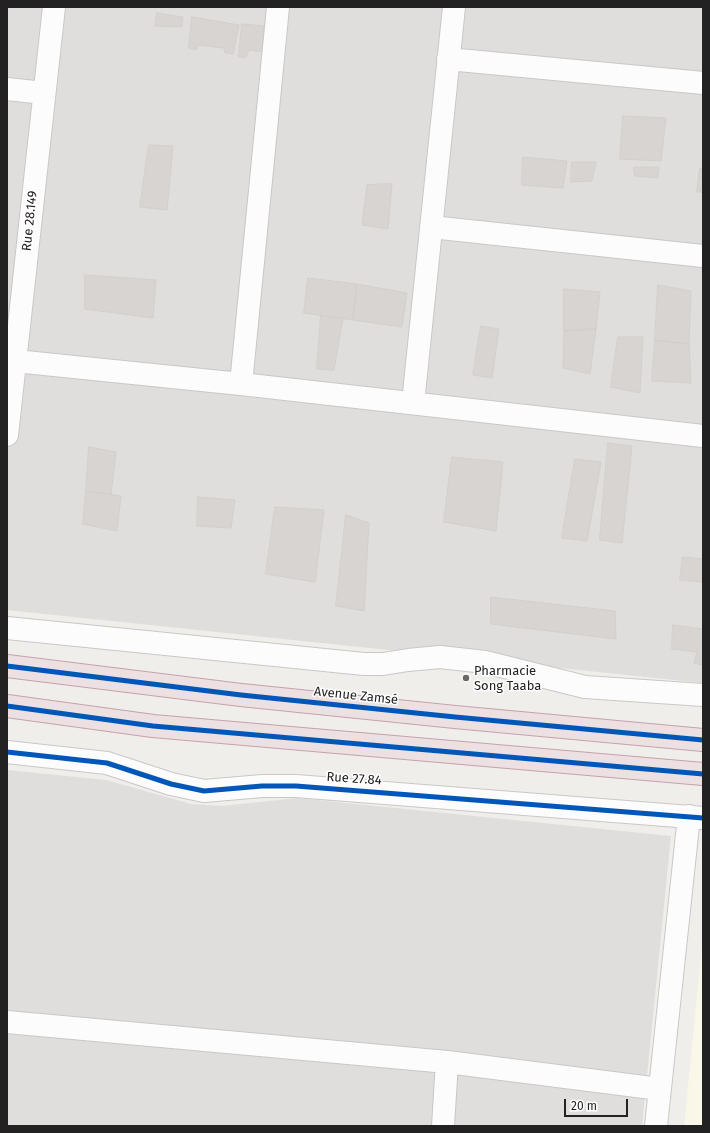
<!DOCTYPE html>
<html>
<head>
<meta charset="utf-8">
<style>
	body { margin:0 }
	#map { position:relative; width:710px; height:1133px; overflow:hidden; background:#f0eeeb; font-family:"Fira Sans",sans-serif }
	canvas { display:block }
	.frame { position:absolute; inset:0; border:8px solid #222; pointer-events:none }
	.scale { position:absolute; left:564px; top:1099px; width:64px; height:18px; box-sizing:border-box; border:2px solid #222; border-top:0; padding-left:5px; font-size:12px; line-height:14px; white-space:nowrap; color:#222; -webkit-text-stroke:3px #fff; paint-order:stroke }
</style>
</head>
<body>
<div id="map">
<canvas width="710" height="1133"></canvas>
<div class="frame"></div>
<div class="scale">20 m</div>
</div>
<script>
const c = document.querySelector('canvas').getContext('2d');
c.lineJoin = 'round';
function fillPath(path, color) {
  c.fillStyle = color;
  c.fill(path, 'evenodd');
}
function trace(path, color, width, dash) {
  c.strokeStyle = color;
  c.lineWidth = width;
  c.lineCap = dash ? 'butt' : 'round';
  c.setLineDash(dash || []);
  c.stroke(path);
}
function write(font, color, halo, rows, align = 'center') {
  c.font = font + ' "Fira Sans",sans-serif';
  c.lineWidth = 3;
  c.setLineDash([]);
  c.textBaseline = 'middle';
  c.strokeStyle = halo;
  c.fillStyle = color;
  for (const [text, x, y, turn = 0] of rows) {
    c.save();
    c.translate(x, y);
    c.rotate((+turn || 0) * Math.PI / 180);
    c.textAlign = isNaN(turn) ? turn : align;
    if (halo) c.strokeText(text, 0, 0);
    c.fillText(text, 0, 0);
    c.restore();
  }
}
fillPath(new Path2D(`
	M7 7H703V683L7 610Z
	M7 770 106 780 191 804 222 806 297 798 671 836 642 1126H7Z`), '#dfdedc');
fillPath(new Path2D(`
	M703 936V1126H684Z`), '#f8f7e8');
const building = new Path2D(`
	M157 13 183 17 182 27 155 26Z
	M192 17 239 25 233 54 225 53 224 48 199 45 196 50 189 48Z
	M242 24 264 26 263 52 249 50 245 58 239 57Z
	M623 116 666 118 661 161 620 159Z
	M149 145 173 146 167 210 140 207Z
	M523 157 567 161 563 188 522 185Z
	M572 162H596L592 181 571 182Z
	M634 167H659L658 178 635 176Z
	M700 168 703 169V192H697Z
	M392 184 388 229 362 225 367 185Z
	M85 275 156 280 153 318 85 309Z
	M308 278 357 284 353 320 304 313Z
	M357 284 407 293 402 327 353 320Z
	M658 285 691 291 689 344 655 340Z
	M564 289 600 292 596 329 564 331Z
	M321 315 343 318 334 370 317 369Z
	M481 326 499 329 492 378 473 375Z
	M596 329 590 374 563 368 564 331Z
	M618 337H643L640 393 611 387Z
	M655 340 689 344 691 383 652 381Z
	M608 443 632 446 622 543 600 540Z
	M89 447 116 452 111 494 86 491Z
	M452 457 503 462 496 531 444 522Z
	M575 459 601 462 587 541 562 538Z
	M86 491 121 496 117 531 83 524Z
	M198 497 235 500 231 528 197 526Z
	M275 507 324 510 315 582 266 574Z
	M346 515 369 523 364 611 336 606Z
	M683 557 703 559V582L680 580Z
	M491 597 615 611 616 639 491 624Z
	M673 625 703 629V665L694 663 697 652 672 649Z`);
fillPath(building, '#d7d4d2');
trace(building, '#d3d0cc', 1);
const minor = new Path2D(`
	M448 59 703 83
	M7 89 44 93
	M431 227 703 256
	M15 361 241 384 703 436
	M241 384 278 7
	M413 403 454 7
	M7 435 54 7
	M7 628 364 664H383L408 660 440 657 485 662 585 687 703 695
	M7 752 107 763 171 784 204 791 262 786H296L703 818
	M7 1022 447 1062 660 1089
	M443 1126 447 1062
	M656 1126 689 816`);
const highway = new Path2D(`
	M7 666 241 695 455 717 703 740
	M7 706 153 726 703 774`);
trace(minor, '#c9c8c7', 24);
trace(highway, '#c5a2ac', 24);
trace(minor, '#fdfcfc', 22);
trace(highway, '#ece0e2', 22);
trace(new Path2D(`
	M7 666 241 695 455 717 703 740
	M7 706 153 726 703 774
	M7 752 107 763 171 784 204 791 262 786H296L703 818`), '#0057b8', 5);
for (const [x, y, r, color] of [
	[466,678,4,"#6a6968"]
]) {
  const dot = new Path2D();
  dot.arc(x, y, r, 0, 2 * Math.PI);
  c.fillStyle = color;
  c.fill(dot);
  trace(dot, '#fff', 1.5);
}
write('13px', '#222', '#fff', [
	["Rue 28.149",30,221,-84],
	["Avenue Zamsé",356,696,6],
	["Rue 27.84",354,779,4]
]);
write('13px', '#222', '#fff', [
	["Pharmacie",474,671],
	["Song Taaba",474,686]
], 'left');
</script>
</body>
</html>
